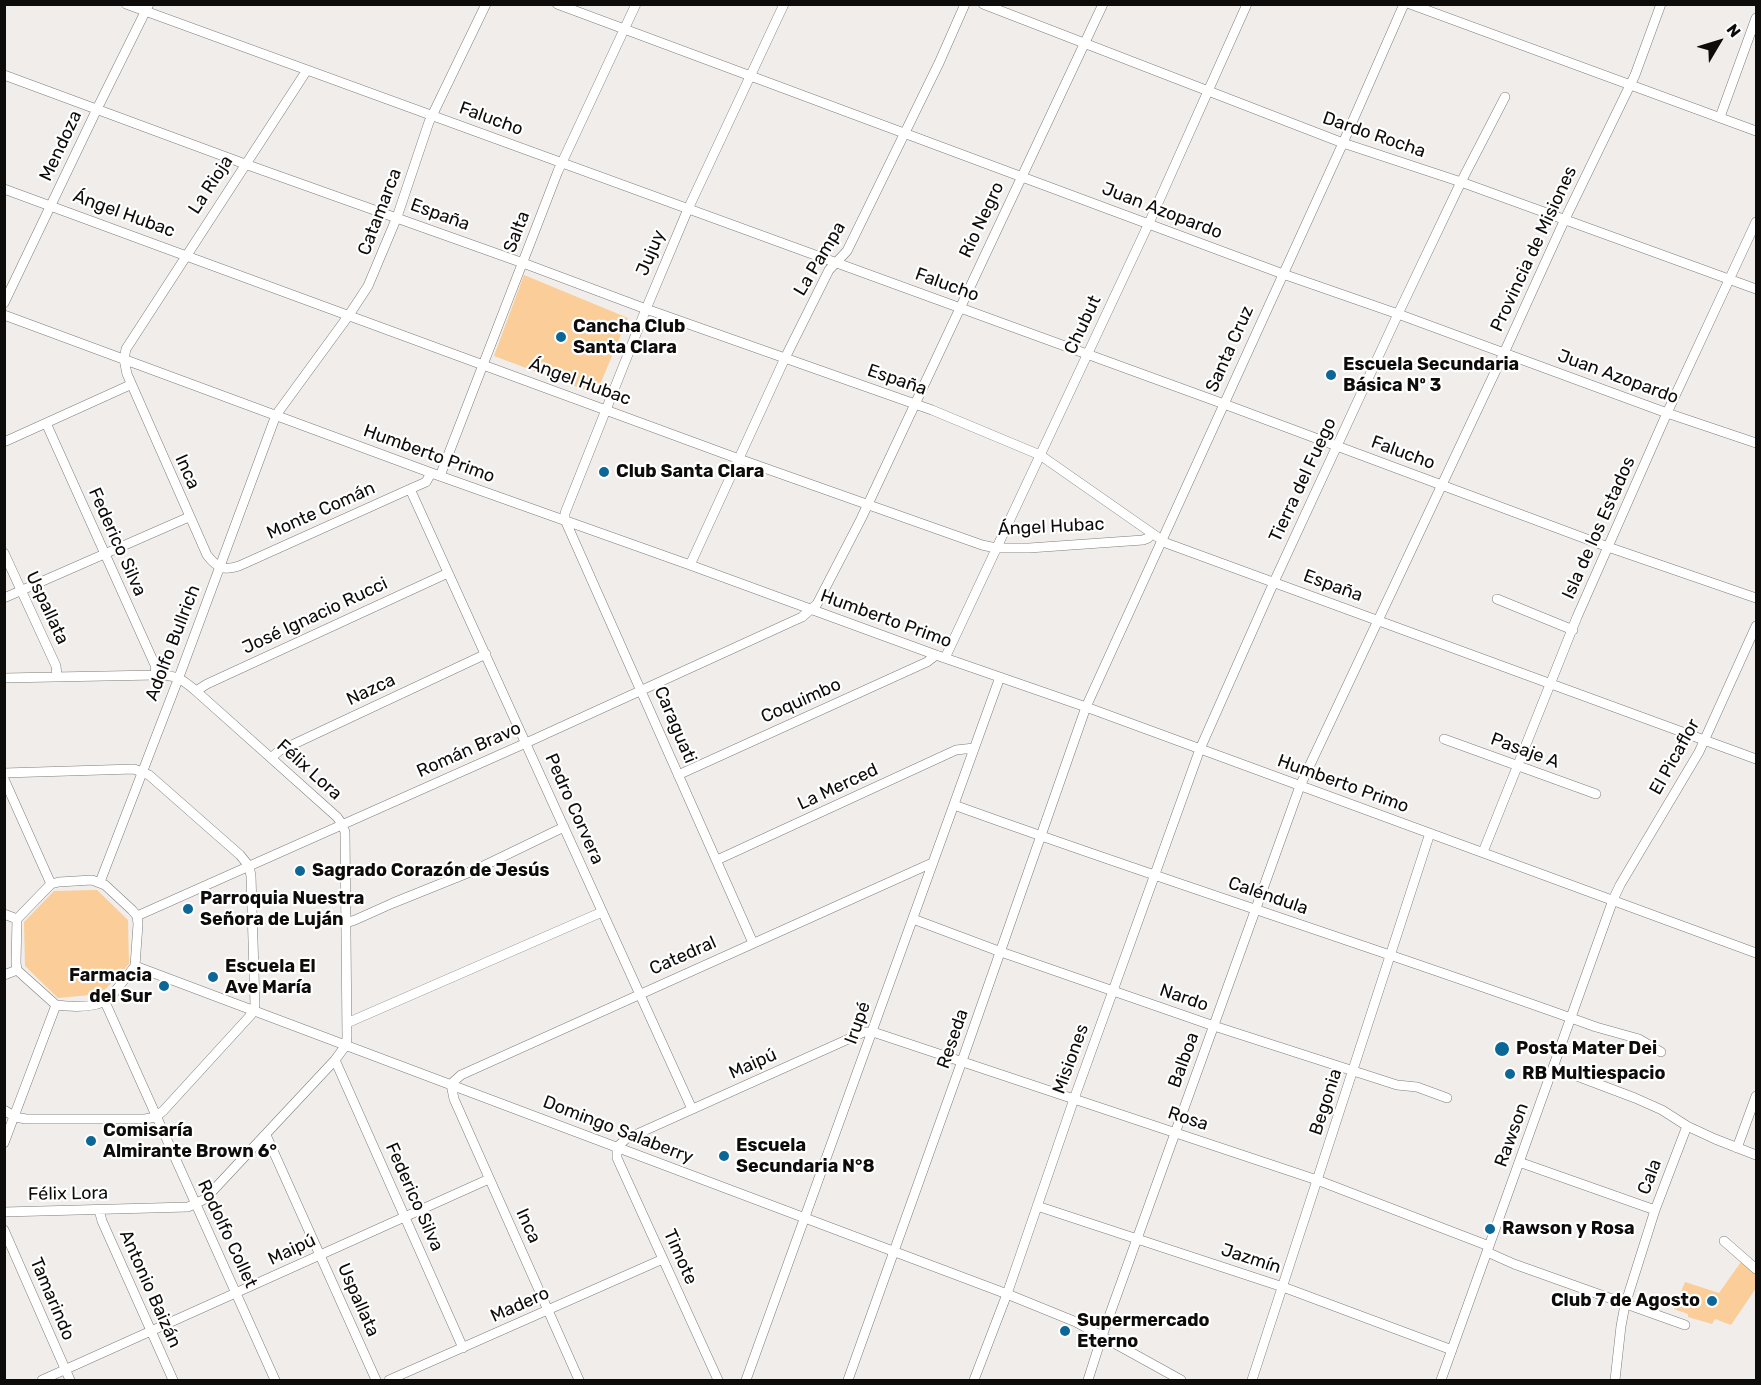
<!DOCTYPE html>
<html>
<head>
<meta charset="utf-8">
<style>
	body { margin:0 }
	#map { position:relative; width:1761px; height:1385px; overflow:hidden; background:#f0edea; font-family:Rubik,sans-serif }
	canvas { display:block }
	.frame { position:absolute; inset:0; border:6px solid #0d0c0b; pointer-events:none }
	.north { position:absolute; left:1689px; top:12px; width:60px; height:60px; -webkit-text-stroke:4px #fff; paint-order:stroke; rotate:52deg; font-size:16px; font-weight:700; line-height:24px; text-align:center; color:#0d0c0b }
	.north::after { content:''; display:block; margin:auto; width:21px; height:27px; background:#0d0c0b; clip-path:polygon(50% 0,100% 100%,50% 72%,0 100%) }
</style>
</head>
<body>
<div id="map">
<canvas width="1761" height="1385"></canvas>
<div class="frame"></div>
<div class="north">N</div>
</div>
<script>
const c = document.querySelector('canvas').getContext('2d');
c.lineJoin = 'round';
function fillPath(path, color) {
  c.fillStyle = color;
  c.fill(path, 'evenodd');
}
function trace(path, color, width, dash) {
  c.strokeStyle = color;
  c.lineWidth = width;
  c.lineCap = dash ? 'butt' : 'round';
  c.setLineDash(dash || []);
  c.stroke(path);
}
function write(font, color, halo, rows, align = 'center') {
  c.font = font + ' Rubik,sans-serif';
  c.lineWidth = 4.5;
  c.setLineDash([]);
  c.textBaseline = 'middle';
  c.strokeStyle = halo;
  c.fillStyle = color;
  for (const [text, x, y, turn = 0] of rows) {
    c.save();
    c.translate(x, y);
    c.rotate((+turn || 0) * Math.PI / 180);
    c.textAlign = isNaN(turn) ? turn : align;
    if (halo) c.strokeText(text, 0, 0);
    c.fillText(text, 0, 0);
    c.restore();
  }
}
fillPath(new Path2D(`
	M524 275 628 318 596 394 494 356Z
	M97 890 128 920 129 964 101 994 58 998 25 966 24 922 54 891Z
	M1741 1262 1756 1274V1288L1731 1325 1715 1319 1712 1324 1688 1317V1314L1674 1309 1685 1282 1719 1293Z`), '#fbcd98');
const minor = new Path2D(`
	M126 4 1224 404 1608 547 1756 598
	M557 4 1283 274 1398 314 1667 413 1756 443
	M983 4 1343 143 1461 182 1756 289
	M1410 4 1756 131
	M307 70 126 349 124 359 127 374 207 555C217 568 224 571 239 566L410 489 426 482 431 473
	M4 75 245 164 523 263 646 309 932 410 1040 455 1166 543 1756 759
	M1720 117 1756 18
	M4 189 739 459 982 545 996 548H1029L1143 540 1148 538 1152 534
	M4 303 97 109 149 4
	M4 315 437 475 690 565 936 655 1086 707 1756 953
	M46 423 155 665 156 675
	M4 442 130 385
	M440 476 558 171 636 4
	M410 489 692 1109
	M4 553 56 666 57 676
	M690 565 785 358 829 270 847 251 939 63 965 4
	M4 598 189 517
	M1497 599 1573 630
	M945 658 1149 223 1247 4
	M4 678 156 675C176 675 181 678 196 691L337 817 342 824 345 832 347 1037 346 1045 335 1060 205 1199 188 1207 4 1212
	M196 691 207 684 448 573
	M1444 739 1596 794
	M271 758 279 751 486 654
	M4 773 134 769 149 775 240 855 249 866 251 876 255 1005 254 1011 249 1017 164 1110 156 1117 145 1119H26L15 1117 4 1110
	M678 775 927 662 936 655
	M4 779 51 884
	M954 805C1167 882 1383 950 1596 1027L1639 1039 1661 1052
	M1483 852 1577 617 1667 413 1756 222
	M717 860 956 750 974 748
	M92 880 105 885 132 910 137 916 138 924 135 966 109 999C96 1008 72 1007 56 1005L17 970 16 963 17 919 51 884 59 882Z
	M100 882 179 677 276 415 349 315 368 286 397 217 429 122 486 4
	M4 914 17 919
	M137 916 526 743 802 617 817 604 861 519 1103 4
	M913 919 1001 952 1214 1026 1397 1085 1417 1087 1447 1098
	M346 923 355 920 393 903 475 870 564 827
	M753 943 565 520V513L646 309 688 209 784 4
	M135 966 1007 1294 1076 1322 1181 1380
	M4 975 17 970
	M105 1002 275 1380
	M347 1023 602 912
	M335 1060 463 1348
	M1553 1067 1635 1098 1662 1110 1687 1126 1715 1139 1756 1155
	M266 1135 376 1380
	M4 1143 56 1005
	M1737 1148 1756 1096
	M1519 1162 1655 1210
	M1037 1206 1283 1287 1452 1350
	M99 1210 102 1221 173 1380
	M4 1230 70 1380
	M1724 1241 1756 1269
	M1487 1252 1514 1264 1685 1325
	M42 1380 489 1179
	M389 1380 663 1259
	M579 1380 454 1099 451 1084 461 1075 932 863
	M718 1380 617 1158V1147L626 1139 864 1032H873L1317 1180 1489 1246
	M746 1380 1000 677
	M848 1380 962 1061 1086 707 1343 143 1404 4
	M974 1380 1007 1294 1074 1099 1200 749 1274 582 1398 314 1461 182 1505 97
	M1088 1380 1102 1336 1300 786 1504 353 1565 219 1635 75 1661 4
	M1252 1380 1430 833
	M1441 1380 1613 900 1620 885 1699 752 1756 626
	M1615 1380 1621 1326 1625 1305 1655 1210 1687 1126`);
trace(minor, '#7f7d7a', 10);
trace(minor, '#fff', 9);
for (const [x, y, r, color] of [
	[561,337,6,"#0c6797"],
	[1331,375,6,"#0c6797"],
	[604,472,6,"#0c6797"],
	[300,871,6,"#0c6797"],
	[188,909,6,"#0c6797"],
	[213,977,6,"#0c6797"],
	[164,986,6,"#0c6797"],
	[1502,1049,8,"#0c6797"],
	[1510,1074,6,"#0c6797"],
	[91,1141,6,"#0c6797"],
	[724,1156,6,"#0c6797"],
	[1490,1229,6,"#0c6797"],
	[1712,1301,6,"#0c6797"],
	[1065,1331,6,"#0c6797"]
]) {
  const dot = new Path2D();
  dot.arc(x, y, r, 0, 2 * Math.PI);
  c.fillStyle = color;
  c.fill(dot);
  trace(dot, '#fff', 2);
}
write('18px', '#0d0c0b', '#fff', [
	["Falucho",491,119,20],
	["Dardo Rocha",1374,135,19],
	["Mendoza",61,146,-65],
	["La Rioja",211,185,-57],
	["Juan Azopardo",1162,211,21],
	["Catamarca",380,212,-69],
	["Ángel Hubac",124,214,20],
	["España",440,215,20],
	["Río Negro",982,220,-65],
	["Salta",517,232,-69],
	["Provincia de Misiones",1534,249,-65],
	["Jujuy",651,253,-67],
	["La Pampa",820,259,-59],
	["Falucho",947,285,20],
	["Chubut",1083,325,-65],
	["Santa Cruz",1230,349,-66],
	["Juan Azopardo",1618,377,20],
	["España",897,380,19],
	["Ángel Hubac",580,382,20],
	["Falucho",1403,453,20],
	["Humberto Primo",429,454,20],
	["Inca",187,472,66],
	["Tierra del Fuego",1303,480,-65],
	["Monte Comán",321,511,-24],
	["Ángel Hubac",1051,527,-3],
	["Isla de los Estados",1599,528,-66],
	["Federico Silva",117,542,66],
	["España",1333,586,20],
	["Uspallata",47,608,65],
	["José Ignacio Rucci",315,616,-25],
	["Humberto Primo",886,619,20],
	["Adolfo Bullrich",173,643,-69],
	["Nazca",371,690,-25],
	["Coquimbo",801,701,-24],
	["Caraguati",675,725,67],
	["Román Bravo",469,750,-24],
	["Pasaje A",1525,751,20],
	["El Picaflor",1675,757,-61],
	["Félix Lora",309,770,42],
	["Humberto Primo",1343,784,20],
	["La Merced",838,787,-25],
	["Pedro Corvera",574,809,66],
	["Caléndula",1268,896,19],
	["Catedral",683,956,-24],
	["Nardo",1184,998,19],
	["Irupé",858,1023,-70],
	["Reseda",953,1039,-71],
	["Misiones",1071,1059,-70],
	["Balboa",1184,1060,-70],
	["Maipú",753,1064,-24],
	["Begonia",1326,1102,-72],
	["Rosa",1188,1119,18],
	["Domingo Salaberry",618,1130,21],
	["Rawson",1512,1135,-70],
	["Cala",1650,1177,-69],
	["Félix Lora",68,1194,-1],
	["Federico Silva",414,1197,66],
	["Inca",528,1226,66],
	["Rodolfo Collet",227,1234,65],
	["Maipú",292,1250,-25],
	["Timote",680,1257,66],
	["Jazmín",1251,1259,18],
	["Antonio Baizán",150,1289,66],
	["Tamarindo",52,1299,67],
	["Uspallata",358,1300,66],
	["Madero",520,1305,-24]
]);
write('bold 18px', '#0d0c0b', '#fff', [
	["Cancha Club",573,327],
	["Santa Clara",573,348],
	["Escuela Secundaria",1343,365],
	["Básica Nº 3",1343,386],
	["Club Santa Clara",616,472],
	["Sagrado Corazón de Jesús",312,871],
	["Parroquia Nuestra",200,899],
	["Señora de Luján",200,920],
	["Escuela El",225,967],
	["Ave María",225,988],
	["Farmacia",152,976,"right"],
	["del Sur",152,997,"right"],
	["Posta Mater Dei",1516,1049],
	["RB Multiespacio",1522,1074],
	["Comisaría",103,1131],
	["Almirante Brown 6°",103,1152],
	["Escuela",736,1146],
	["Secundaria N°8",736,1167],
	["Rawson y Rosa",1502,1229],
	["Club 7 de Agosto",1700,1301,"right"],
	["Supermercado",1077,1321],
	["Eterno",1077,1342]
], 'left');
</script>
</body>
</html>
